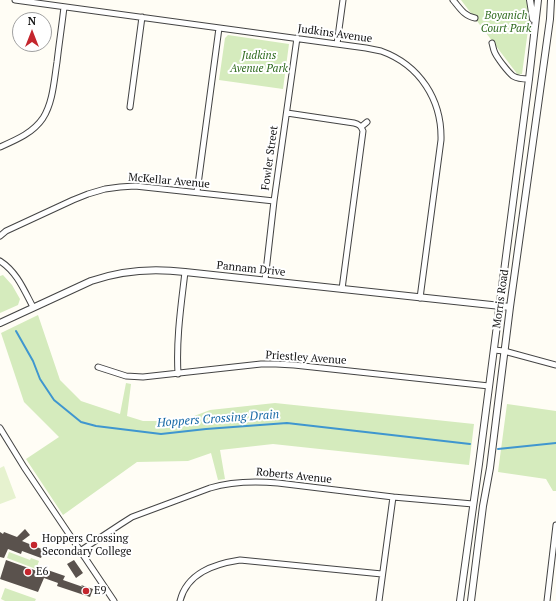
<!DOCTYPE html>
<html>
<head>
<meta charset="utf-8">
<style>
	body { margin:0 }
	#map { position:relative; width:556px; height:601px; overflow:hidden; background:#fffdf5; font-family:"PT Serif",serif }
	canvas { display:block }
	.north { position:absolute; left:12px; top:12px; width:40px; height:40px; box-sizing:border-box; background:#fff; border:1px solid #a0a0a0; border-radius:50%; rotate:0deg; font-size:11px; font-weight:700; line-height:16px; text-align:center; color:#111 }
	.north::after { content:''; display:block; margin:auto; width:14px; height:18px; background:#c4262e; clip-path:polygon(50% 0,100% 100%,50% 72%,0 100%) }
</style>
</head>
<body>
<div id="map">
<canvas width="556" height="601"></canvas>
<div class="north">N</div>
</div>
<script>
const c = document.querySelector('canvas').getContext('2d');
c.lineJoin = 'round';
function fillPath(path, color) {
  c.fillStyle = color;
  c.fill(path, 'evenodd');
}
function trace(path, color, width, dash) {
  c.strokeStyle = color;
  c.lineWidth = width;
  c.lineCap = dash ? 'butt' : 'round';
  c.setLineDash(dash || []);
  c.stroke(path);
}
function write(font, color, halo, rows, align = 'center') {
  c.font = font + ' "PT Serif",serif';
  c.lineWidth = 4;
  c.setLineDash([]);
  c.textBaseline = 'middle';
  c.strokeStyle = halo;
  c.fillStyle = color;
  for (const [text, x, y, turn = 0] of rows) {
    c.save();
    c.translate(x, y);
    c.rotate((+turn || 0) * Math.PI / 180);
    c.textAlign = isNaN(turn) ? turn : align;
    if (halo) c.strokeText(text, 0, 0);
    c.fillText(text, 0, 0);
    c.restore();
  }
}
fillPath(new Path2D(`
	M461 0H526L530 15 522 74 518 75Z
	M228 35 289 44 283 89 219 80 225 38Z
	M3 275 12 285 20 299 18 305 0 313V276Z
	M38 315 60 380 81 401 120 414 126 383 131 384 127 416 143 421H181L210 410 275 403 474 424 469 465 273 444 220 450 225 479 218 480 211 453 188 461 137 462 63 515 26 459 59 437 24 402 1 333Z
	M507 404 556 411V491H553L546 479 498 472Z
	M9 552 30 560 31 558 39 561 36 569 7 558Z
	M5 588 36 599 35 601H5L1 599Z`), '#d5ebbd');
fillPath(new Path2D(`
	M4 466 16 498 0 504V468Z`), '#e6f2cf');
trace(new Path2D(`
	M16 331 33 361 40 379 54 400 81 422 96 426 161 434 206 429 287 423 470 444
	M498 449 556 443`), '#3f96cf', 2);
fillPath(new Path2D(`
	M25 529 30 535 22 541 44 550 41 558 22 551 21 554 8 549 4 558 0 557V532L3 534 4 532 17 537Z
	M6 560 37 571 39 567 65 576 63 580 83 587 81 585 93 589 90 597 57 586 58 583 44 578 38 592 0 579Z
	M74 560 83 573 76 578 67 564Z`), '#5a524d');
const minor = new Path2D(`
	M15 0 366 48C371 49 376 50 381 51 420 65 442 100 441 140L420 298
	M453 0C460 8 464 16 475 18
	M492 43C493 46 493 49 495 53 498 59 508 72 513 76 518 79 524 79 529 79
	M337 44 343 0
	M130 107 142 17
	M287 113 354 123C359 124 361 126 363 131L342 289
	M361 127 367 122
	M0 147C16 140 33 133 43 118 53 102 54 81 57 62 59 44 62 25 64 7
	M197 192 219 28
	M0 236 6 231 73 200 88 194 105 189 120 187 135 186 274 201
	M0 261C17 272 24 290 33 307
	M265 280 274 201 297 38
	M494 350 504 351 556 365
	M98 367 126 376 143 377 261 364H276L294 365 489 386
	M178 374C176 339 181 306 185 272
	M0 428 24 467 114 601
	M80 551 121 524 132 517 210 488C233 481 255 481 278 483L393 497 473 504
	M180 601C187 573 214 564 240 560L382 574
	M379 601 393 497
	M547 601 556 525`);
const tertiary = new Path2D(`
	M530 0 533 19
	M0 323 91 281C122 270 153 268 185 272L510 307
	M460 601 479 464 529 79 538 0
	M471 601 483 506 490 468 510 307 550 19 551 0`);
trace(minor, '#444', 7);
trace(tertiary, '#444', 8);
trace(minor, '#fff', 5);
trace(tertiary, '#fff', 6);
for (const [x, y, r, color] of [
	[34,545,4,"#c4262e"],
	[28,572,4,"#c4262e"],
	[86,591,4,"#c4262e"]
]) {
  const dot = new Path2D();
  dot.arc(x, y, r, 0, 2 * Math.PI);
  c.fillStyle = color;
  c.fill(dot);
  trace(dot, '#fff', 1.5);
}
write('italic 11px', '#2f6b1f', '#fff', [
	["Boyanich",506,16],
	["Court Park",506,29],
	["Judkins",259,56],
	["Avenue Park",259,69]
]);
write('11px', '#111', '#fff', [
	["Judkins Avenue",335,34,8],
	["Fowler Street",270,158,-82],
	["McKellar Avenue",169,181,5],
	["Pannam Drive",251,269,6],
	["Morris Road",501,299,-82],
	["Priestley Avenue",306,358,4],
	["Roberts Avenue",294,476,6]
]);
write('11px', '#111', '#fff', [
	["Hoppers Crossing",42,539],
	["Secondary College",42,552],
	["E6",36,572],
	["E9",94,591]
], 'left');
write('italic 12px', '#1768a6', '#fff', [
	["Hoppers Crossing Drain",218,419,-4]
]);
</script>
</body>
</html>
